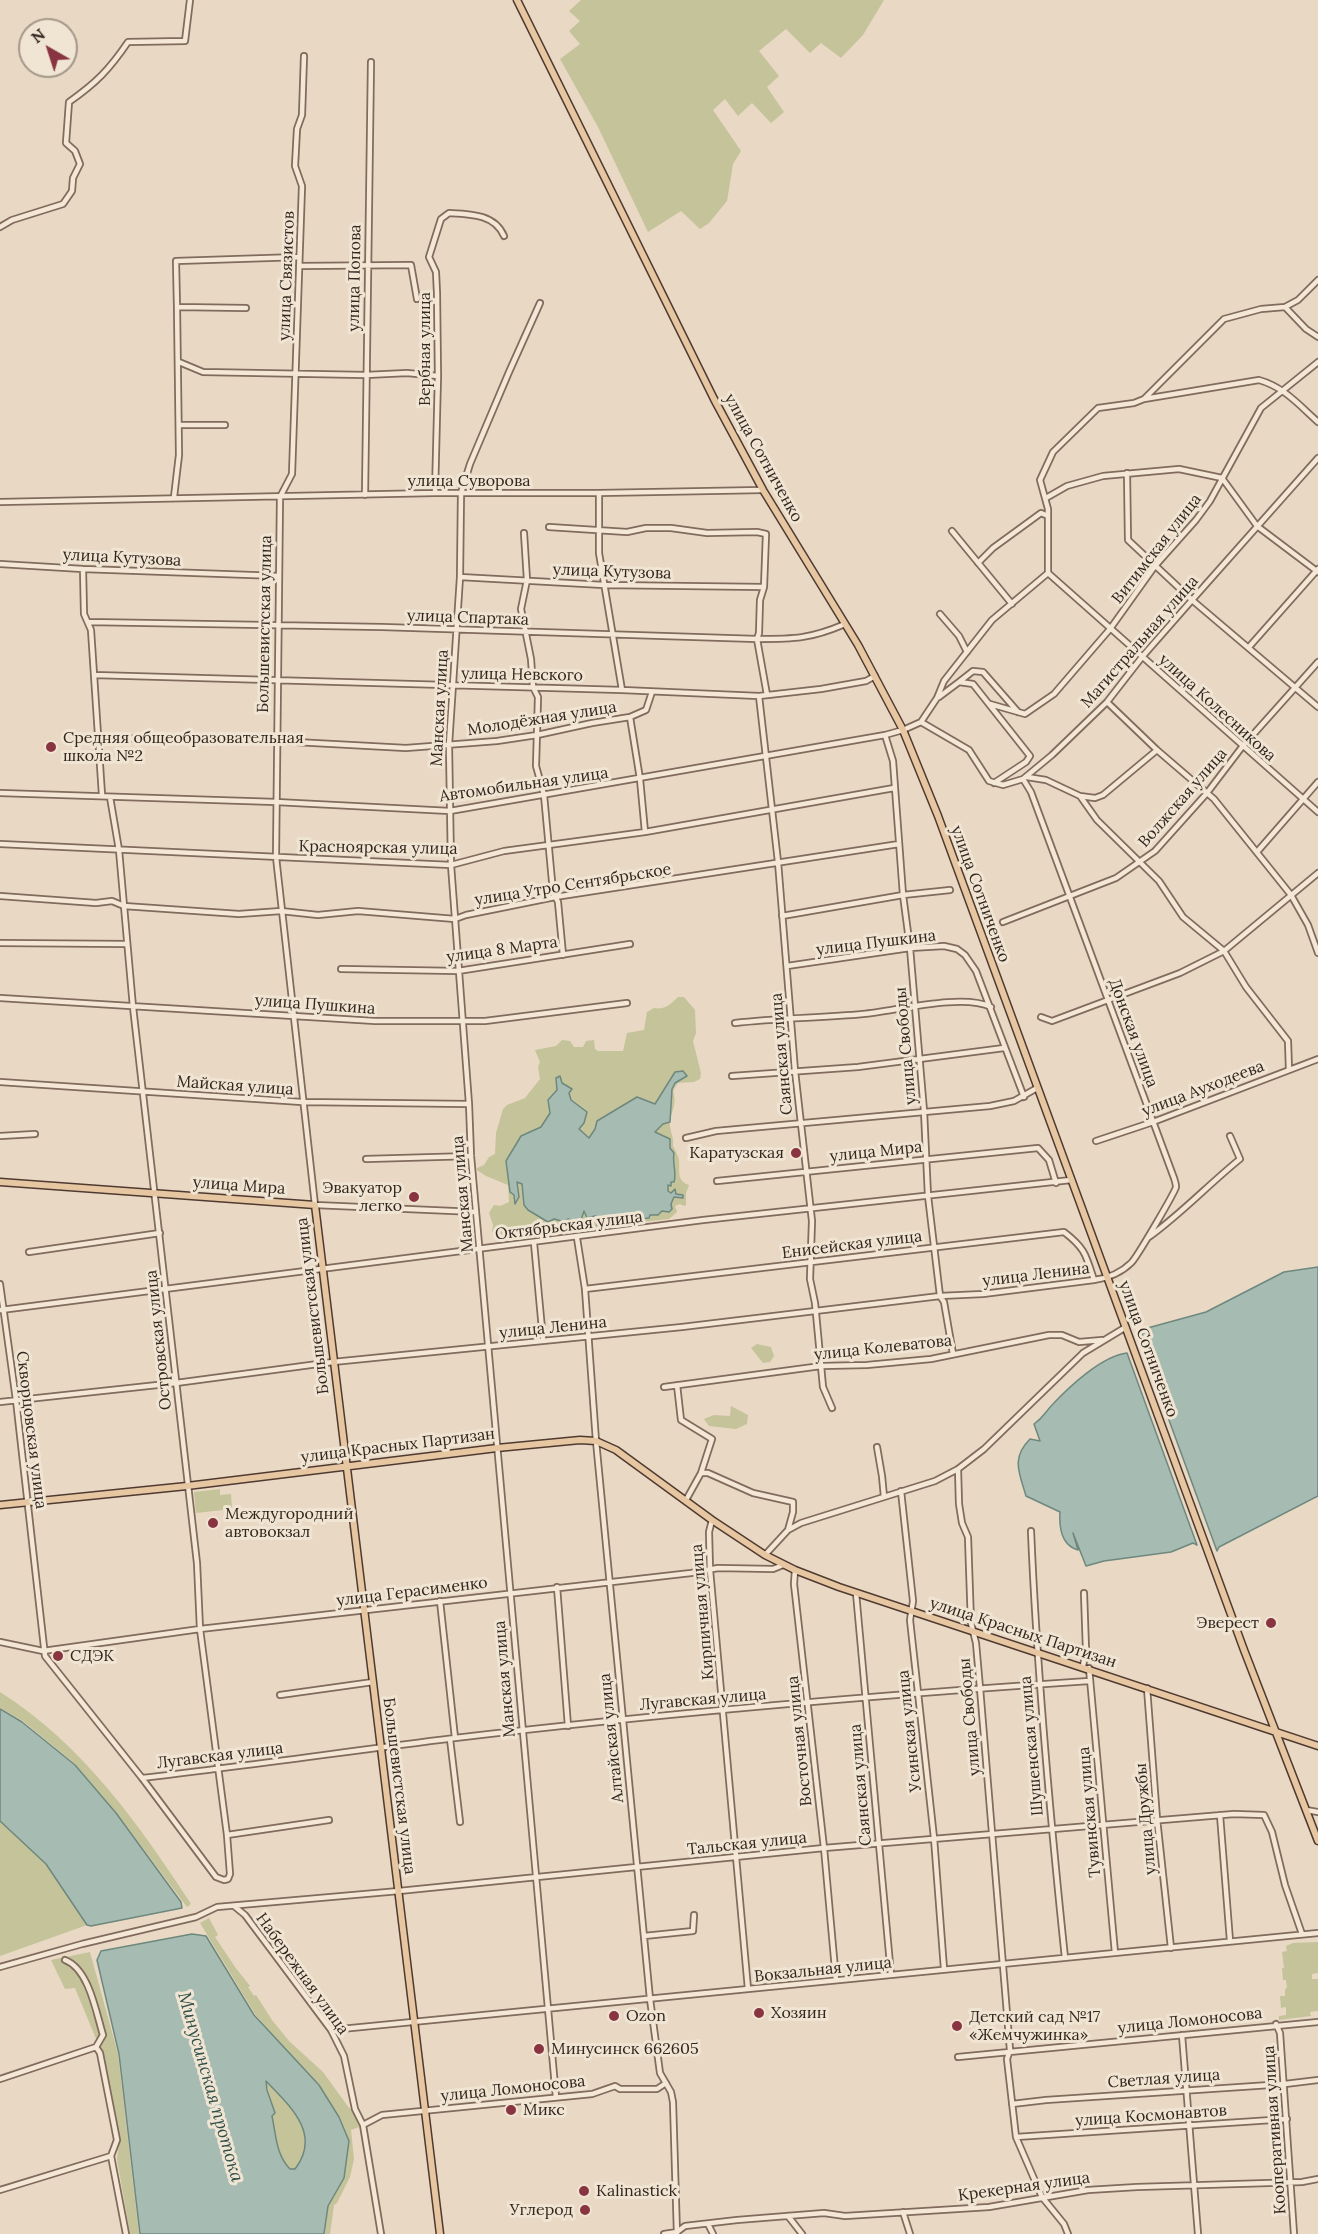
<!DOCTYPE html>
<html>
<head>
<meta charset="utf-8">
<style>
	body { margin:0 }
	#map { position:relative; width:1318px; height:2234px; overflow:hidden; background:#e8d8c4; font-family:Lora,serif }
	canvas { display:block }
	.north { position:absolute; left:18px; top:18px; width:60px; height:60px; box-sizing:border-box; background:#f0e4d3; border:2px solid #a4988b; border-radius:50%; rotate:321deg; font-size:16px; font-weight:700; line-height:24px; text-align:center; color:#32261f }
	.north::after { content:''; display:block; margin:auto; width:21px; height:27px; background:#883541; clip-path:polygon(50% 0,100% 100%,50% 72%,0 100%) }
</style>
</head>
<body>
<div id="map">
<canvas width="1318" height="2234"></canvas>
<div class="north">N</div>
</div>
<script>
const c = document.querySelector('canvas').getContext('2d');
c.lineJoin = 'round';
function fillPath(path, color) {
  c.fillStyle = color;
  c.fill(path, 'evenodd');
}
function trace(path, color, width, dash) {
  c.strokeStyle = color;
  c.lineWidth = width;
  c.lineCap = dash ? 'butt' : 'round';
  c.setLineDash(dash || []);
  c.stroke(path);
}
function write(font, color, halo, rows, align = 'center') {
  c.font = font + ' Lora,serif';
  c.lineWidth = 6;
  c.setLineDash([]);
  c.textBaseline = 'middle';
  c.strokeStyle = halo;
  c.fillStyle = color;
  for (const [text, x, y, turn = 0] of rows) {
    c.save();
    c.translate(x, y);
    c.rotate((+turn || 0) * Math.PI / 180);
    c.textAlign = isNaN(turn) ? turn : align;
    if (halo) c.strokeText(text, 0, 0);
    c.fillText(text, 0, 0);
    c.restore();
  }
}
fillPath(new Path2D(`
	M581 0H884L863 35 841 58 821 43 810 53 786 29 759 51 779 76 767 87 784 112 771 123 752 103 738 116 725 99 713 110 741 151 733 164 727 201 709 223 700 229 681 211 648 232 598 127 560 59 580 44 569 31 580 21 569 11Z
	M678 997H684L695 1010 696 1033 693 1041 701 1073 700 1079 694 1082 678 1083 673 1091C678 1107 669 1113 670 1126 671 1134 674 1138 673 1146 675 1150 678 1155 679 1160 680 1170 676 1181 689 1185L686 1193V1205L684 1206 680 1204 675 1206 677 1212 669 1219 590 1228 561 1227 497 1235 492 1232 493 1225 489 1213 494 1205 500 1206 509 1202 508 1185 486 1176 477 1170V1168L484 1165 489 1157 495 1154 496 1133 503 1109 507 1105 525 1098 540 1079 538 1067 540 1062 535 1050 556 1046 562 1040 570 1041 574 1047H583L586 1041 594 1040 595 1049 598 1051H623L627 1033 644 1030 647 1012 654 1008C665 1010 671 1004 678 997Z
	M757 1344 771 1347 774 1356 770 1362 763 1363 751 1348Z
	M731 1406 748 1415 747 1424 736 1429 709 1426 704 1419 714 1415 730 1416Z
	M220 1489V1495L231 1494 232 1509 196 1513 194 1492Z
	M0 1692C82 1744 139 1824 191 1904L187 1907 115 1811 75 1764 23 1721 0 1708Z
	M0 1821 46 1864 87 1925 0 1956Z
	M209 1918 218 1935 215 1937 235 1967 250 1986 248 1987 254 1996 256 1995 272 2020 289 2041 323 2072 349 2108 353 2109 359 2127 351 2130 354 2159 350 2177 337 2203 334 2205 330 2234H325L328 2206 344 2177 349 2141 340 2117 319 2084 292 2058 255 2014 200 1923Z
	M1318 1942V1973L1312 1974V1979H1318V2011L1310 2012 1311 2016 1279 2020V2016L1286 2015V2007L1281 2008 1280 1996H1285V1989L1287 1988 1286 1980H1283L1282 1968H1284L1282 1952 1287 1951 1286 1946 1293 1943Z
	M90 1952 118 2054 139 2234H130L117 2159 119 2144 104 2058 75 1988 65 1989 51 1960Z
	M265 2080C289 2106 322 2133 295 2169H290C277 2155 276 2134 272 2116L275 2113Z`), '#c4c39a');
const water = new Path2D(`
	M683 1071 687 1076 675 1083 672 1089 670 1122 663 1124 655 1132 670 1139V1148L674 1153C672 1164 677 1172 674 1182H671V1186L668 1185V1191L671 1193 675 1189 676 1194 683 1195V1198L674 1197 671 1204 672 1209 669 1212 662 1211 658 1215H650L649 1218 642 1219 636 1214 633 1220 597 1225 598 1217 595 1216 587 1218 584 1211 580 1223 568 1219 565 1222 554 1219 548 1222 528 1210 524 1205 522 1184 517 1182 519 1197 515 1204 514 1195 510 1192 506 1161 521 1136 541 1127 550 1113 548 1100 557 1090 556 1078 560 1076 562 1083 572 1089 569 1093 571 1100 587 1112 584 1123 579 1129 589 1138 595 1129 597 1121 637 1097 655 1104 675 1072Z
	M1318 1267V1496L1219 1547 1217 1551 1140 1341 1144 1329 1206 1312 1284 1272Z
	M1127 1353 1197 1545 1193 1543 1171 1552 1104 1561 1086 1566 1073 1533 1078 1550C1061 1545 1059 1527 1060 1512L1026 1496C1019 1472 1011 1458 1030 1439L1040 1441 1034 1424C1044 1417 1045 1412 1053 1404 1070 1386 1102 1356 1127 1353Z
	M0 1709 22 1722 75 1765 116 1813 181 1902 182 1908 91 1926 87 1925 46 1864 0 1821Z
	M192 1934 206 1936 254 2015 319 2085 339 2117 349 2141 344 2178 328 2206 324 2234H140L119 2054 97 1960 101 1951ZM266 2081C290 2106 322 2134 295 2169H290C276 2155 276 2135 272 2116L275 2113 267 2090Z`);
fillPath(water, '#a6bcb2');
trace(water, '#6e887e', 1.5);
const minor = new Path2D(`
	M304 56 302 115 297 129 295 166 302 186 292 474 280 497 276 857 315 1205 476 1212
	M0 227 12 220 63 204 72 191 73 178 80 164 75 151 66 143 69 102C96 83 109 70 128 42L185 41 190 0
	M299 266 411 265 417 299
	M540 303 509 372 470 464 461 493 460 577 449 745 451 865 469 1104 471 1156 556 2097
	M177 307 176 261 299 257
	M1285 307 1306 329 1318 337
	M179 362 203 372 366 375 407 373 438 376
	M1144 399 1259 380C1284 387 1299 405 1318 422
	M179 425H225
	M1127 473 1128 540 1192 600 1318 707
	M435 493 438 376 437 293 436 272 429 257 441 219 449 213C470 214 495 214 504 236
	M599 493V553L622 690
	M365 495 371 62
	M174 497 179 455 177 307 246 308
	M1046 498 1067 486 1103 476 1179 469 1222 478 1257 526 1318 572
	M0 502 435 493H599L763 490
	M549 527 627 532 646 528H671L707 533 757 532 766 534 764 587 760 600 759 633 757 639 767 695
	M952 531 1012 604
	M524 533 527 580 521 609 531 659 533 687 538 697 536 766 544 795 553 892 558 902 563 955
	M978 563 993 548 1041 513 1048 516
	M0 564 83 569 279 576
	M83 569 84 614 91 630 102 795
	M1048 573 1318 812
	M460 577 604 585 764 587
	M940 614 959 636 967 652
	M88 622 382 627 757 639C794 639 810 639 845 624
	M1249 647 1318 569
	M94 675 622 690 759 696 821 689 866 681 875 676
	M959 682 973 671 983 672 1018 712
	M759 696 778 862 795 1071 812 1221 810 1279 815 1303 823 1387 832 1408
	M939 697 959 682 973 684 1030 756 1026 762 994 783
	M1107 702 1157 750 1214 799 1291 895 1308 925 1318 953
	M990 704 1025 714 1054 694 1110 629 1155 566 1196 520 1210 501 1261 408 1318 362
	M630 717 640 779 645 832
	M921 722 937 698 944 681 992 620 1048 573V509L1040 480 1053 452 1098 408 1134 403 1144 399 1224 319 1261 309 1285 307 1298 300 1318 280
	M885 735 893 761 903 895 910 948 924 1111 928 1196 940 1296 944 1302 953 1354
	M97 738 277 741 406 748 497 741 537 735 592 723 630 717 646 710 652 692
	M1027 777 1046 780 1080 796 1097 820 1159 881 1183 917 1224 951 1246 987 1288 1041 1289 1070
	M0 793 276 802 450 811 885 735 903 730 921 722 969 750 989 781 1003 785 1023 779 1052 755 1107 702 1142 657 1192 600 1318 458
	M1080 796 1095 798 1103 795 1157 750
	M0 844 451 865 504 851 645 832 894 788
	M1257 852 1318 782
	M0 896 96 903 112 901 124 906 239 914 281 911 318 915 358 911 455 919 466 915 555 897 899 844
	M782 916 903 895 950 890
	M1003 922 1116 878 1155 851 1207 793 1242 747 1318 662
	M0 943 127 944
	M787 966 910 948 944 946 957 949 965 955 976 971 1024 1097
	M341 969 458 971 630 944
	M0 998 375 1021H485L627 1003
	M1041 1017 1052 1021 1180 973 1224 951 1318 873
	M735 1023C777 1018 820 1018 863 1014 896 1011 962 993 991 1007
	M732 1076 858 1067 1004 1048
	M0 1082 302 1102 469 1104
	M0 1136 35 1134
	M686 1138 716 1131 990 1106 1014 1101 1037 1088
	M1096 1141 1153 1122 1318 1059
	M366 1159 471 1156
	M717 1181 1038 1148 1049 1160 1056 1183
	M1149 1237C1181 1214 1209 1184 1240 1159L1230 1136
	M577 1238 585 1289 596 1441 650 1999 660 2073 671 2092 673 2102 677 2234
	M534 1243 543 1340
	M29 1252 160 1233
	M0 1284 16 1400 45 1656 142 1778 216 1877 224 1880 228 1879 230 1874 227 1835 200 1629 197 1563 133 1007 119 850 110 797
	M585 1289 1064 1232C1085 1248 1086 1255 1094 1280
	M1 1310 703 1220 1071 1180
	M677 1385 681 1420 712 1439 701 1473 686 1500
	M664 1387 821 1366 867 1365 931 1359 1049 1335H1062L1079 1342 1102 1340
	M0 1402 176 1383 333 1362 682 1327 940 1296 983 1294 1094 1280C1108 1278 1120 1274 1131 1263 1136 1259 1175 1192 1176 1187 1176 1184 1175 1181 1174 1178L1031 792 1023 779
	M877 1447 882 1476 884 1497
	M958 1469 959 1504 962 1523 968 1537 971 1623 976 1643 980 1688 1010 2050 1007 2059 1016 2137 1042 2197 1064 2224 1068 2234
	M701 1473H708L753 1493 793 1502V1512L788 1530
	M901 1491 913 1601 910 1620 934 1838 944 1969
	M712 1520 709 1532 710 1570 748 1989
	M1031 1531C1037 1674 1050 1816 1065 1958
	M765 1555 788 1530 801 1523 935 1481 958 1469 984 1449 1083 1353 1126 1327
	M795 1570 794 1584 824 1848 836 1980
	M557 1587 568 1726
	M856 1593 891 1975
	M440 1601 455 1738
	M0 1642 43 1651 200 1629 691 1573 718 1568 773 1569 783 1565
	M1083 1666 1086 1650 1084 1593
	M1089 1668 1115 1953
	M1147 1688 1157 1819 1171 1948
	M280 1695 373 1682
	M450 1739 460 1822
	M142 1778C246 1766 350 1751 455 1738 666 1713 878 1695 1089 1681
	M1306 1810 1318 1812
	M1220 1815 1230 1941
	M227 1835 329 1820
	M234 1906 245 1915 331 2030 344 2056 355 2109 363 2125 381 2234
	M644 1936 693 1931 694 1915
	M65 1960C89 1969 96 2012 103 2035L96 2047 100 2053 117 2140 111 2156 126 2234
	M0 1967 82 1944 196 1917 217 1907 399 1891 824 1848 1234 1814 1264 1815 1272 1832 1285 1885 1302 1934
	M1276 2024 1280 2033 1294 2234
	M331 2030 1318 1933
	M1182 2035 1198 2234
	M958 2057 1318 2022
	M0 2079 96 2047
	M1012 2104 1046 2100 1285 2084 1318 2080
	M363 2125 382 2115 592 2094 615 2086 620 2089H657L666 2083
	M1016 2137 1287 2119
	M0 2190 111 2156
	M903 2212 910 2234
	M788 2216 802 2234
	M708 2224 713 2234
	M664 2234 677 2232 685 2226 737 2220 824 2213 845 2216 989 2207 1088 2190 1137 2187 1302 2182 1318 2179`);
const major = new Path2D(`
	M517 0 714 399 763 490 858 645 903 730 938 816 1244 1650 1318 1841
	M0 1182 315 1205 440 2234
	M0 1505 187 1486 497 1448 580 1440 596 1441 616 1450 712 1520 765 1555 795 1570 839 1587 1318 1746`);
trace(minor, '#806b5d', 8);
trace(major, '#4f3a31', 9);
trace(minor, '#f4e7d6', 4.5);
trace(major, '#e7c7a1', 6);
for (const [x, y, r, color] of [
	[51,747,6,"#883541"],
	[796,1153,6,"#883541"],
	[414,1197,6,"#883541"],
	[213,1523,6,"#883541"],
	[1271,1623,6,"#883541"],
	[58,1656,6,"#883541"],
	[759,2013,6,"#883541"],
	[614,2016,6,"#883541"],
	[957,2026,6,"#883541"],
	[539,2049,6,"#883541"],
	[511,2110,6,"#883541"],
	[584,2191,6,"#883541"],
	[585,2210,6,"#883541"]
]) {
  const dot = new Path2D();
  dot.arc(x, y, r, 0, 2 * Math.PI);
  c.fillStyle = color;
  c.fill(dot);
  trace(dot, '#f0e4d3', 2);
}
write('16px', '#32261f', '#f0e4d3', [
	["улица Связистов",287,276,-88],
	["улица Попова",355,278,-89],
	["Вербная улица",425,349,-90],
	["улица Сотниченко",763,458,61],
	["улица Суворова",469,481],
	["Витимская улица",1157,549,-52],
	["улица Кутузова",122,558,3],
	["улица Кутузова",612,572,2],
	["улица Спартака",468,618,2],
	["Большевистская улица",265,624,-89],
	["Магистральная улица",1140,642,-49],
	["улица Невского",522,675,1],
	["Манская улица",440,708,-87],
	["улица Колесникова",1217,708,42],
	["Молодёжная улица",542,719,-9],
	["Автомобильная улица",524,785,-8],
	["Волжская улица",1183,798,-49],
	["Красноярская улица",378,848,1],
	["улица Утро Сентябрьское",573,885,-9],
	["улица Сотниченко",980,894,70],
	["улица Пушкина",876,943,-7],
	["улица 8 Марта",502,950,-8],
	["улица Пушкина",315,1005,4],
	["Донская улица",1133,1033,70],
	["улица Свободы",906,1046,-95],
	["Саянская улица",782,1054,-95],
	["Майская улица",235,1086,4],
	["улица Ауходеева",1203,1089,-21],
	["улица Мира",876,1152,-6],
	["улица Мира",239,1186,4],
	["Манская улица",463,1194,-95],
	["Октябрьская улица",569,1226,-7],
	["Енисейская улица",852,1245,-7],
	["улица Ленина",1036,1275,-7],
	["Большевистская улица",313,1306,-97],
	["улица Ленина",553,1328,-6],
	["Островская улица",159,1340,-96],
	["улица Колеватова",883,1348,-6],
	["улица Сотниченко",1148,1349,70],
	["Скворцовская улица",31,1430,83],
	["улица Красных Партизан",398,1446,-7],
	["улица Герасименко",412,1592,-7],
	["Кирпичная улица",703,1612,-95],
	["улица Красных Партизан",1023,1633,18],
	["Манская улица",505,1679,-95],
	["Лугавская улица",703,1700,-5],
	["улица Свободы",970,1717,-95],
	["Усинская улица",910,1731,-96],
	["Алтайская улица",612,1738,-96],
	["Восточная улица",800,1741,-96],
	["Шушенская улица",1032,1746,-95],
	["Лугавская улица",220,1756,-7],
	["Саянская улица",861,1785,-95],
	["Большевистская улица",399,1786,83],
	["Тувинская улица",1090,1812,-95],
	["улица Дружбы",1146,1819,-95],
	["Тальская улица",747,1844,-6],
	["Вокзальная улица",823,1970,-6],
	["Набережная улица",302,1974,54],
	["улица Ломоносова",1190,2021,-6],
	["Светлая улица",1164,2079,-4],
	["улица Ломоносова",513,2089,-6],
	["улица Космонавтов",1151,2116,-4],
	["Кооперативная улица",1275,2130,-94],
	["Крекерная улица",1024,2187,-8]
]);
write('16px', '#32261f', '#f0e4d3', [
	["Средняя общеобразовательная",63,738],
	["школа №2",63,756],
	["Каратузская",784,1153,"right"],
	["Эвакуатор",402,1188,"right"],
	["легко",402,1206,"right"],
	["Междугородний",225,1514],
	["автовокзал",225,1532],
	["Эверест",1259,1623,"right"],
	["СДЭК",70,1656],
	["Хозяин",771,2013],
	["Ozon",626,2016],
	["Детский сад №17",969,2017],
	["«Жемчужинка»",969,2035],
	["Минусинск 662605",551,2049],
	["Микс",523,2110],
	["Kalinastick",596,2191],
	["Углерод",573,2210,"right"]
], 'left');
write('italic 18px', '#305049', '#f0e4d3', [
	["Минусинская протока",210,2087,74]
]);
</script>
</body>
</html>
